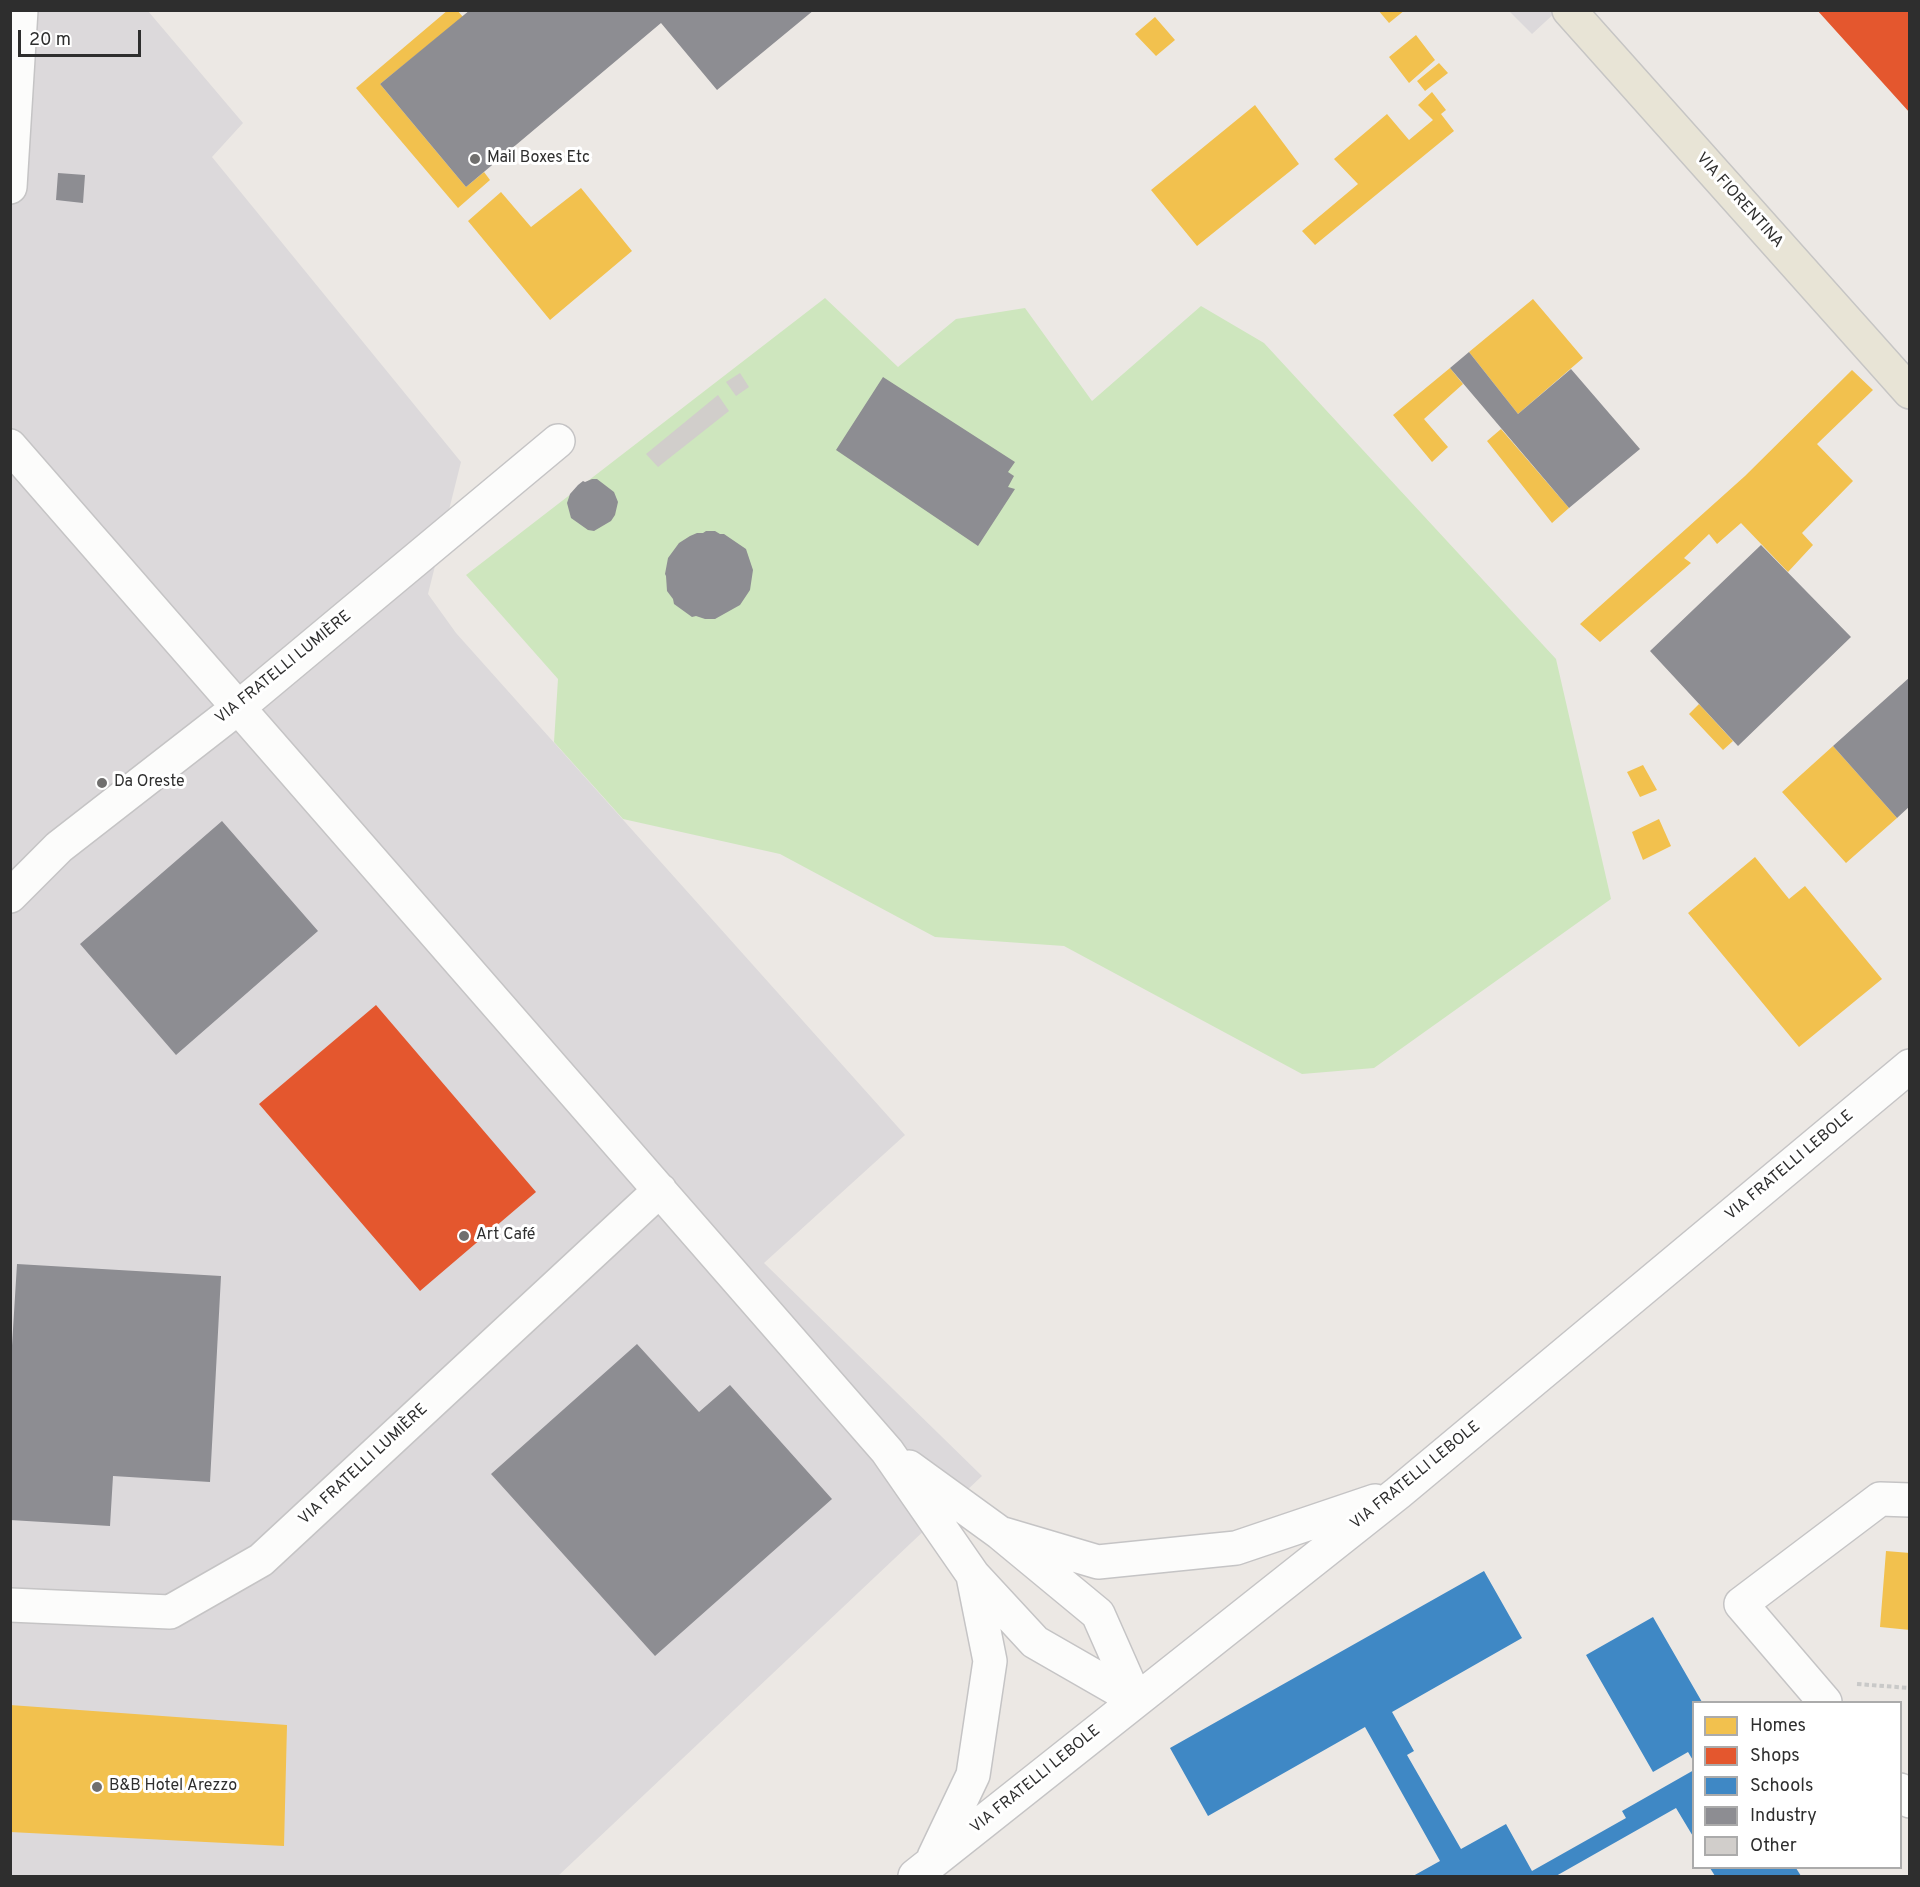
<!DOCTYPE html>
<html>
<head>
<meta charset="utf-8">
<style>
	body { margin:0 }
	#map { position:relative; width:1920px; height:1887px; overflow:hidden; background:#ece8e4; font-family:Overpass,sans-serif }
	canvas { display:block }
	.frame { position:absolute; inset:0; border:12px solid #2e2e2e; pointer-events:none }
	.legend { position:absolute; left:1692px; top:1701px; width:210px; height:168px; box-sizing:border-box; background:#fff; border:2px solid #ababab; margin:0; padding:8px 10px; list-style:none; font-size:18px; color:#2e2e2e }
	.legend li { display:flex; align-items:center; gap:12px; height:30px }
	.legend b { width:30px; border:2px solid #ababab }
	.scale { position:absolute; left:18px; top:30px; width:123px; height:27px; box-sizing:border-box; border:3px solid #2e2e2e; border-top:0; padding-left:8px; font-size:18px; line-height:21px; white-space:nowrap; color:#2e2e2e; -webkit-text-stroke:4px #fff; paint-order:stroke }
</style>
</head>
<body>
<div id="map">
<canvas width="1920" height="1887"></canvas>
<div class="frame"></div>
<ul class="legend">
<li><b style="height:16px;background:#f2c14e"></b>Homes</li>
<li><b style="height:16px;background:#e4572e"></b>Shops</li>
<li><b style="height:16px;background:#3f88c5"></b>Schools</li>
<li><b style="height:16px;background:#8d8d92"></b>Industry</li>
<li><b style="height:16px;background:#d1cecb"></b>Other</li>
</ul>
<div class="scale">20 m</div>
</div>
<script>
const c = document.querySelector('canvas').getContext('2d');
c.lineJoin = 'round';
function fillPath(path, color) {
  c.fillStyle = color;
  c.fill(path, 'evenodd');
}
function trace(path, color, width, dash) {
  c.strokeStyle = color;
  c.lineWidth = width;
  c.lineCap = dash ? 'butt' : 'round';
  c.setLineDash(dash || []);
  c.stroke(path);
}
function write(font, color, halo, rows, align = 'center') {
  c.font = font + ' Overpass,sans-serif';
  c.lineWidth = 6;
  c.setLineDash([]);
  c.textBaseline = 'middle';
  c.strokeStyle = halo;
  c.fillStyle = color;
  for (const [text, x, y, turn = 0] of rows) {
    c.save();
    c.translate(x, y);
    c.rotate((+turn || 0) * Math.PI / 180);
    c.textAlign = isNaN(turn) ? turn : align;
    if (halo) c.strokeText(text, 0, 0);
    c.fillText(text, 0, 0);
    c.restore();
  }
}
fillPath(new Path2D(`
	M11 11H148L243 123 212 157 461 462 428 594 456 633 905 1135 764 1263 982 1476 558 1876H11Z
	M1509 11H1557L1532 34Z`), '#dcd9db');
fillPath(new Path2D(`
	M825 298 898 367 956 319 1025 308 1092 401 1201 306 1264 343 1556 659 1611 899 1374 1068 1302 1074 1064 946 935 937 780 854 623 819 554 742 558 679 466 575Z`), '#cee6be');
fillPath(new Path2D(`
	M448 10H457L463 17 380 84 466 187 484 172 490 180 458 208 356 88Z
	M1378 10H1405L1389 23Z
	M1155 17 1175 40 1156 56 1135 34Z
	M1416 35 1435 60 1409 83 1389 57Z
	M1439 63 1448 73 1425 91 1417 81Z
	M1432 92 1446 110 1441 114 1454 131 1315 245 1302 231 1358 184 1334 159 1387 114 1409 140 1433 120 1418 105Z
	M1255 105 1299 164 1197 246 1151 190Z
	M581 188 632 251 550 320 468 221 501 192 531 227Z
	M1533 299 1583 358 1518 414 1469 352Z
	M1450 368 1463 384 1424 419 1448 447 1432 462 1393 415Z
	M1852 370 1873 390 1817 444 1853 481 1802 533 1813 545 1788 572 1741 523 1717 544 1709 534 1684 558 1691 563 1600 642 1580 624 1745 476Z
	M1501 429 1569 508 1552 523 1487 441Z
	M1699 704 1733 741 1723 750 1689 714Z
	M1833 746 1897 818 1846 863 1782 792Z
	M1643 765 1657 790 1640 797 1627 772Z
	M1659 819 1671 846 1643 860 1632 832Z
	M1755 857 1789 899 1805 886 1882 979 1799 1047 1688 913Z
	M1886 1551 1910 1553V1630L1880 1627Z
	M10 1705 287 1725 284 1846 10 1832Z`), '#f2c14e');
fillPath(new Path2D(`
	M1817 10H1910V113Z
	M376 1005 536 1192 420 1291 259 1104Z`), '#e4572e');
fillPath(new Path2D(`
	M1484 1571 1522 1638 1392 1712 1414 1751 1407 1755 1461 1849 1506 1824 1532 1871 1626 1818 1622 1811 1694 1770V1838L1676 1808 1556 1876H1413L1440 1861 1365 1727 1208 1816 1170 1748Z
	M1653 1617 1702 1702H1694V1762L1688 1752 1653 1772 1586 1655Z
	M1710 1868H1796L1801 1876H1715Z`), '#3f88c5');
fillPath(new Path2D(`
	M470 10H814L717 90 661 23 466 187 380 84Z
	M58 173 85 175 83 203 56 200Z
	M1469 352 1518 414 1571 369 1640 449 1569 508 1450 368Z
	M883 377 1015 462 1008 472 1014 476 1008 487 1015 489 978 546 836 450Z
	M592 479H597L614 492 618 502 615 515 611 521 594 531 588 530 571 518 567 503 570 494 578 485 583 481 585 482Z
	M706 531H715L720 534H724L746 549 753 570 750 590 740 605 715 619H705L696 616 692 617 674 604 673 599 667 591 666 576 665 574 668 558 679 543 690 536 697 533H703Z
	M1761 545 1851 637 1738 746 1650 651Z
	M1910 677V806L1897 818 1833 746Z
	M222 821 318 931 176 1055 80 944Z
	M17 1264 221 1276 210 1482 113 1476 110 1526 10 1520V1378Z
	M637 1344 699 1412 730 1385 832 1499 655 1656 491 1474Z`), '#8d8d92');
fillPath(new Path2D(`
	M740 373 749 387 736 396 726 382Z
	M718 395 729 411 658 467 646 454Z`), '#d1cecb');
const minor = new Path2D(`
	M10 187 21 10
	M10 446 887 1451 973 1575 1035 1642 1136 1700
	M10 896 59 847 239 707 558 441
	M909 1467 1000 1533 1098 1614 1136 1700
	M1000 1533 1098 1562 1236 1548 1375 1501
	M10 1605 170 1612 261 1560 660 1190
	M1825 1702 1741 1604 1880 1499 1910 1500
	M1900 1790 1910 1801
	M934 1857 973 1775 990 1661 973 1576
	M915 1876 1398 1493 1910 1066`);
const major = new Path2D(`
	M1569 10 1910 392`);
trace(minor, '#c5c4c5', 36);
trace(major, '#c6c5c4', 36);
trace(new Path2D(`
	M1857 1684 1910 1688`), '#c9c9c8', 4, [4.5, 3]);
trace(minor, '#fcfcfb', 33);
trace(major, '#e8e4d6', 33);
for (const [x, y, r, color] of [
	[475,159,6,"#706f6e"],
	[102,783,6,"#706f6e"],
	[464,1236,6,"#706f6e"],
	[97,1787,6,"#706f6e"]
]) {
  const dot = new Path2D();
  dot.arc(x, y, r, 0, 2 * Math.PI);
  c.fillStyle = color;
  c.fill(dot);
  trace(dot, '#fff', 2);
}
write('16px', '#2e2e2e', '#fff', [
	["Mail Boxes Etc",487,159],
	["Da Oreste",114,783],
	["Art Café",476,1236],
	["B&B Hotel Arezzo",109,1787]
], 'left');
write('16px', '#2e2e2e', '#fff', [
	["VIA FIORENTINA",1739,201,48],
	["VIA FRATELLI LUMIÈRE",284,668,-39],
	["VIA FRATELLI LEBOLE",1790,1166,-40],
	["VIA FRATELLI LUMIÈRE",364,1465,-43],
	["VIA FRATELLI LEBOLE",1416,1476,-39],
	["VIA FRATELLI LEBOLE",1036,1780,-39]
]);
</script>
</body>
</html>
